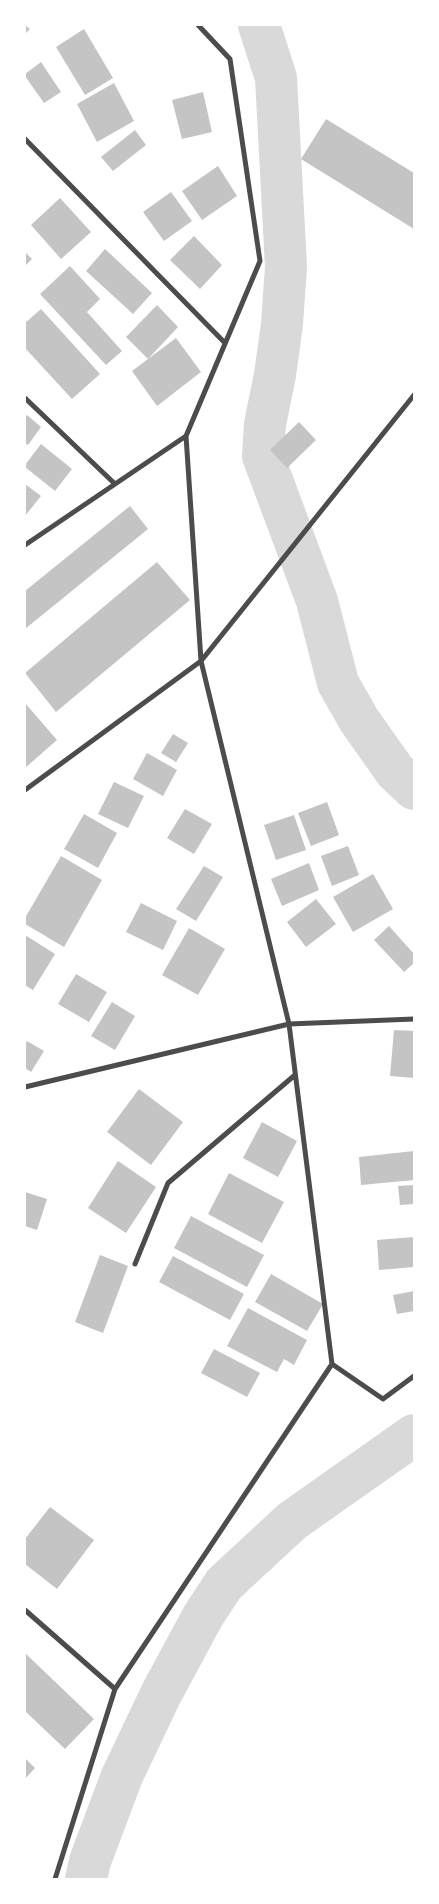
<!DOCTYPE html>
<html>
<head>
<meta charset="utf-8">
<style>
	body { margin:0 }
	#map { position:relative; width:439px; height:1904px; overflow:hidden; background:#fff; font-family:Commissioner,sans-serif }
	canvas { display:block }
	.frame { position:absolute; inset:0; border:26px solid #fff; pointer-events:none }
</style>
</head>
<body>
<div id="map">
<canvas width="439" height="1904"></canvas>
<div class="frame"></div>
</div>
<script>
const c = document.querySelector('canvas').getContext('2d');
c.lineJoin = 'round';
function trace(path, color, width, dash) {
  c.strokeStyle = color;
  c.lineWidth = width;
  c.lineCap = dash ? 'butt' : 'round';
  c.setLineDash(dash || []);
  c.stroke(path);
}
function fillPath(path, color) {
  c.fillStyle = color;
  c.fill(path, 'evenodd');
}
trace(new Path2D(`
	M259 25 276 78 286 267 282 324 275 375 265 424 263 456 317 601 338 683 359 720 395 771 414 789
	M86 1879 90 1861 122 1776 161 1694 203 1616 224 1584 292 1521 414 1435`), '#d9d9d9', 42);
fillPath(new Path2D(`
	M25 25 30 29 25 34Z
	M84 29 113 78 85 95 56 47Z
	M41 62 61 92 44 103 25 76V74Z
	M114 83 134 121 97 142 77 104Z
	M203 92 212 132 182 139 172 100Z
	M326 119 414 173V229L301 159Z
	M135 130 146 145 113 171 101 157Z
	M218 166 237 196 202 220 182 191Z
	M171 192 192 221 164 241 143 212Z
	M60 198 91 232 61 259 31 225Z
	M194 236 222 265 200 289 170 260Z
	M105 249 152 293 133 314 86 271Z
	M25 252 32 259 25 266Z
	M70 266 100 299 87 312 122 351 106 365 40 294Z
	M157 305 178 327 148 359 126 337Z
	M41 309 100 374 72 399 25 348V323Z
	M176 338 201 372 157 406 132 371Z
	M27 415 41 427 28 445 25 443V417Z
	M299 422 316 440 287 468 270 450Z
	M41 444 72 469 55 491 25 467V465Z
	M25 484 41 496 25 516Z
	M130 506 148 529 25 629V591Z
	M157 562 190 600 56 712 25 673Z
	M25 703 57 740 25 768Z
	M173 734 188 743 176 762 161 753Z
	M147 753 177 770 163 796 133 779Z
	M114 782 144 796 128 828 98 814Z
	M327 802 339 835 311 846 298 813Z
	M185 809 212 824 194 854 167 838Z
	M84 814 117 833 98 868 64 849Z
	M294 815 306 850 276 860 264 825Z
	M348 846 359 875 332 886 321 856Z
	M61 856 102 880 64 947 25 924V918Z
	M309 863 319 890 282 906 271 879Z
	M204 866 223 877 196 921 176 909Z
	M373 874 393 909 353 932 333 897Z
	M316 899 336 924 306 947 287 922Z
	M141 903 177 921 163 950 126 932Z
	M389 926 414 954V963L404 972 374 940Z
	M189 928 225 949 198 995 162 975Z
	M25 935 55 954 33 990 25 985Z
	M76 974 107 992 89 1022 58 1004Z
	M112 1002 135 1016 115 1050 91 1036Z
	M394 1030 414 1031V1078L390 1076Z
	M27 1041 44 1051 31 1072 25 1068V1045Z
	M139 1089 183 1122 151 1165 107 1132Z
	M262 1122 297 1141 278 1177 243 1158Z
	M414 1151V1180L361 1185 359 1157Z
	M118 1161 156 1187 126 1233 88 1208Z
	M229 1173 284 1202 262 1243 208 1214Z
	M414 1185V1204L400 1205 398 1186Z
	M25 1192 47 1199 37 1230 25 1226Z
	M191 1216 264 1255 247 1287 174 1248Z
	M414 1237V1267L379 1270 377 1240Z
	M100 1255 128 1266 103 1333 75 1322Z
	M173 1256 244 1294 230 1320 159 1282Z
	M271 1274 323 1304 307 1331 255 1302Z
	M414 1291V1311L397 1314 393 1295Z
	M248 1308 307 1340 294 1365 284 1359 277 1372 227 1346Z
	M214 1349 260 1373 247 1397 201 1373Z
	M50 1507 94 1540 57 1589 25 1564V1539Z
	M25 1653 94 1719 65 1749 25 1711Z
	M25 1758 35 1768 25 1779Z`), '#c4c4c4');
trace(new Path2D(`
	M25 139 225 343
	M25 398 115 484
	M25 545 186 436
	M25 790 201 661 414 395
	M25 1087 289 1024 414 1019
	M135 1264 168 1183 295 1075
	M332 1364 383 1399 414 1376
	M25 1610 115 1689
	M55 1879 115 1689 332 1364 289 1024 201 661 186 436 260 261 230 59 198 25`), '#4c4c4c', 5);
</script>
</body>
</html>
